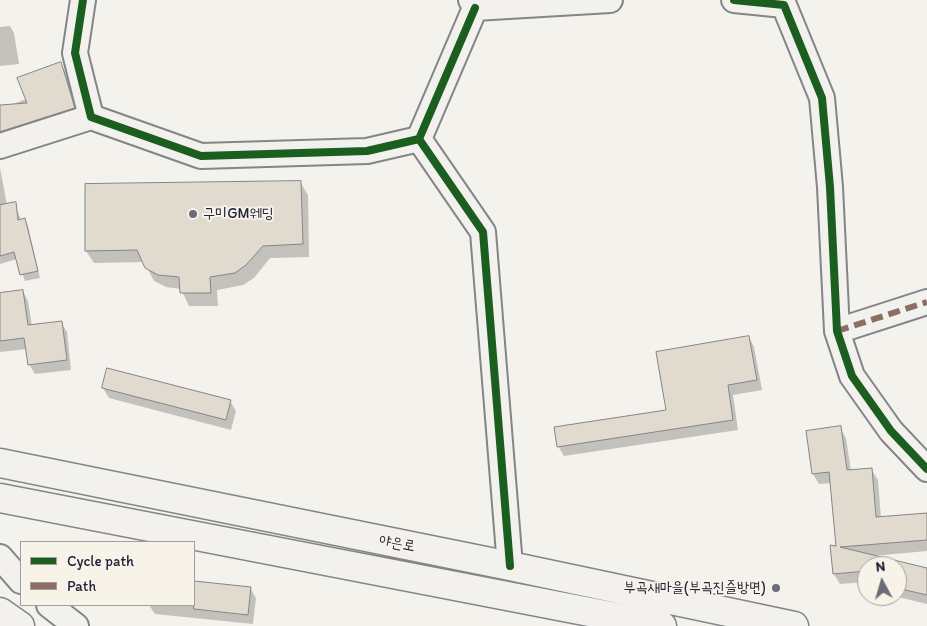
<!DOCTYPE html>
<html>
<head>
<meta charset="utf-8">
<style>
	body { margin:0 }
	#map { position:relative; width:927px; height:626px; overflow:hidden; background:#f4f2ec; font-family:Itim,sans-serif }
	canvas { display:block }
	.legend { position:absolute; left:20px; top:541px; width:175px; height:65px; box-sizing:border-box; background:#f7f3e8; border:1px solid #a29fa3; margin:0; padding:6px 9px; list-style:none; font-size:15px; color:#22223b }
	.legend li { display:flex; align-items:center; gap:10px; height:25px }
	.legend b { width:25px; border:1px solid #a29fa3 }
	.north { position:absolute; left:857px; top:556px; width:50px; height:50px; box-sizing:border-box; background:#f7f3e8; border:1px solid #a29fa3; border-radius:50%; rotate:354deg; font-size:14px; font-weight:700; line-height:20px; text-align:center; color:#22223b }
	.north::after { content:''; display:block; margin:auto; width:18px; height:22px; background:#6c6b79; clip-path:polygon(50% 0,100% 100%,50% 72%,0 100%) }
</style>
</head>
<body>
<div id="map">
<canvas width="927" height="626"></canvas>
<ul class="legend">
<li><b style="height:6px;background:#1b5e20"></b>Cycle path</li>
<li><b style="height:6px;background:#8d6e63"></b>Path</li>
</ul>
<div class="north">N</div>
</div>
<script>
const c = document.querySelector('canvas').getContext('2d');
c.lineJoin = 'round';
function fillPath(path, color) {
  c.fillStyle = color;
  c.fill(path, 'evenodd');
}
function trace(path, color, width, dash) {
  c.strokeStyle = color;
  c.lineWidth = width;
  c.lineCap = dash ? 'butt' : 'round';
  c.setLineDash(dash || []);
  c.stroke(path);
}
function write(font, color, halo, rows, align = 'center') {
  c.font = font + ' Itim,"Poor Story",sans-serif';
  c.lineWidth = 4;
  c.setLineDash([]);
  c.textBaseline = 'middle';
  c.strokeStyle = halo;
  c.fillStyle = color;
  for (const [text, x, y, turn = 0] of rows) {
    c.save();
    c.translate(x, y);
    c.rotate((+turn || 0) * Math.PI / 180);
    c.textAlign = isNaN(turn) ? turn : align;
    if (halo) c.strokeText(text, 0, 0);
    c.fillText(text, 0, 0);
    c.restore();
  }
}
fillPath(new Path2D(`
	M10 26 14 33 19 64 0 66V27Z
	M61 63 66 73 79 118 6 141 0 131V109L26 99Z
	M0 168 7 205 15 204 21 220 25 219 28 226 40 278 25 281 17 259 0 264Z
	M300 182 308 195 309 257 270 258 254 278 243 285 217 290 218 306H189L181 289 166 287 154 281 144 262 94 263 86 251Z
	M23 291 28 301 32 326 61 322 67 332 71 370 35 374 29 364 27 349 0 352V294Z
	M749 337 754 347 762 390 733 395 738 430 564 456 558 446 668 411Z
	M103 388 230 401 236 411 231 430 109 398Z
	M840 428 846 438 851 471 871 469 878 480 881 518 927 514V551L872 556 927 569V604L898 597 897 566H867V582L840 584 834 574 837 548 832 483 819 484 813 474Z
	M194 582 250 588 256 598 253 624 155 614 149 605H194Z`), '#0003');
const building = new Path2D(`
	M61 62 75 108 0 132V105L27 103 17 78Z
	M301 181 303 244 263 246 246 265 235 273 210 277 211 293H180L179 277 158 275 145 268 137 250 85 251V184Z
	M16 202 18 220 25 218 38 271 20 275 14 252 0 256V205Z
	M23 290 28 325 62 321 67 360 28 365 24 338 0 341V293Z
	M749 336 757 380 728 385 733 420 557 447 554 427 666 410 656 352Z
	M107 368 231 400 226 420 102 388Z
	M841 426 847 470 872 468 876 517 927 513V540L840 547 927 568V595L897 588V566H867V571L833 574 830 545 836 546 829 472 812 474 806 431Z
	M194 581 251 587 248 615 194 609Z`);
fillPath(building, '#e1dacf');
trace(building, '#858486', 1);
const minor = new Path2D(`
	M83 0 75 53 91 117 201 156 367 151 419 139
	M471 0 475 8 610 0
	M734 0 784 5 822 98 830 187 837 331 852 376 891 431 927 469
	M475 8 419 139 483 232 510 566
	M0 146 91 117
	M837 331 927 302
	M0 557 21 581
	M49 605 76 626`);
const major = new Path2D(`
	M0 463 510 566 794 626
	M0 498 662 626`);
const highway = new Path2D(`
	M0 612 20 626`);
trace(minor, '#858486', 28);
trace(major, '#858486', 31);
trace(highway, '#858486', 31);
trace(minor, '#f2f1ed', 24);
trace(major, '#f2f1ed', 28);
trace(highway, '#f2f1ed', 28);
trace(new Path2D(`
	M837 331 927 302`), '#8d6e63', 6, [12, 6]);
trace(new Path2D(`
	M83 0 75 53 91 117 201 156 367 151 419 139
	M734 0 784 5 822 98 830 187 837 331 852 376 891 431 927 469
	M475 8 419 139 483 232 510 566`), '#1b5e20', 8);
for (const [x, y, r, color] of [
	[193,214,5,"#6c6b79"],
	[776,588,5,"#6c6b79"]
]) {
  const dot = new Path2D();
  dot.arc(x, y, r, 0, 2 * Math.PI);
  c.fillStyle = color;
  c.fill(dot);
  trace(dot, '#f7f3e8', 2);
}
write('15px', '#22223b', '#f7f3e8', [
	["구미GM웨딩",203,214],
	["부곡새마을(부곡진즐방면)",766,588,"right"]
], 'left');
write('15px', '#22223b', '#f7f3e8', [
	["야은로",397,544,11]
]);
</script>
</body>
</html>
